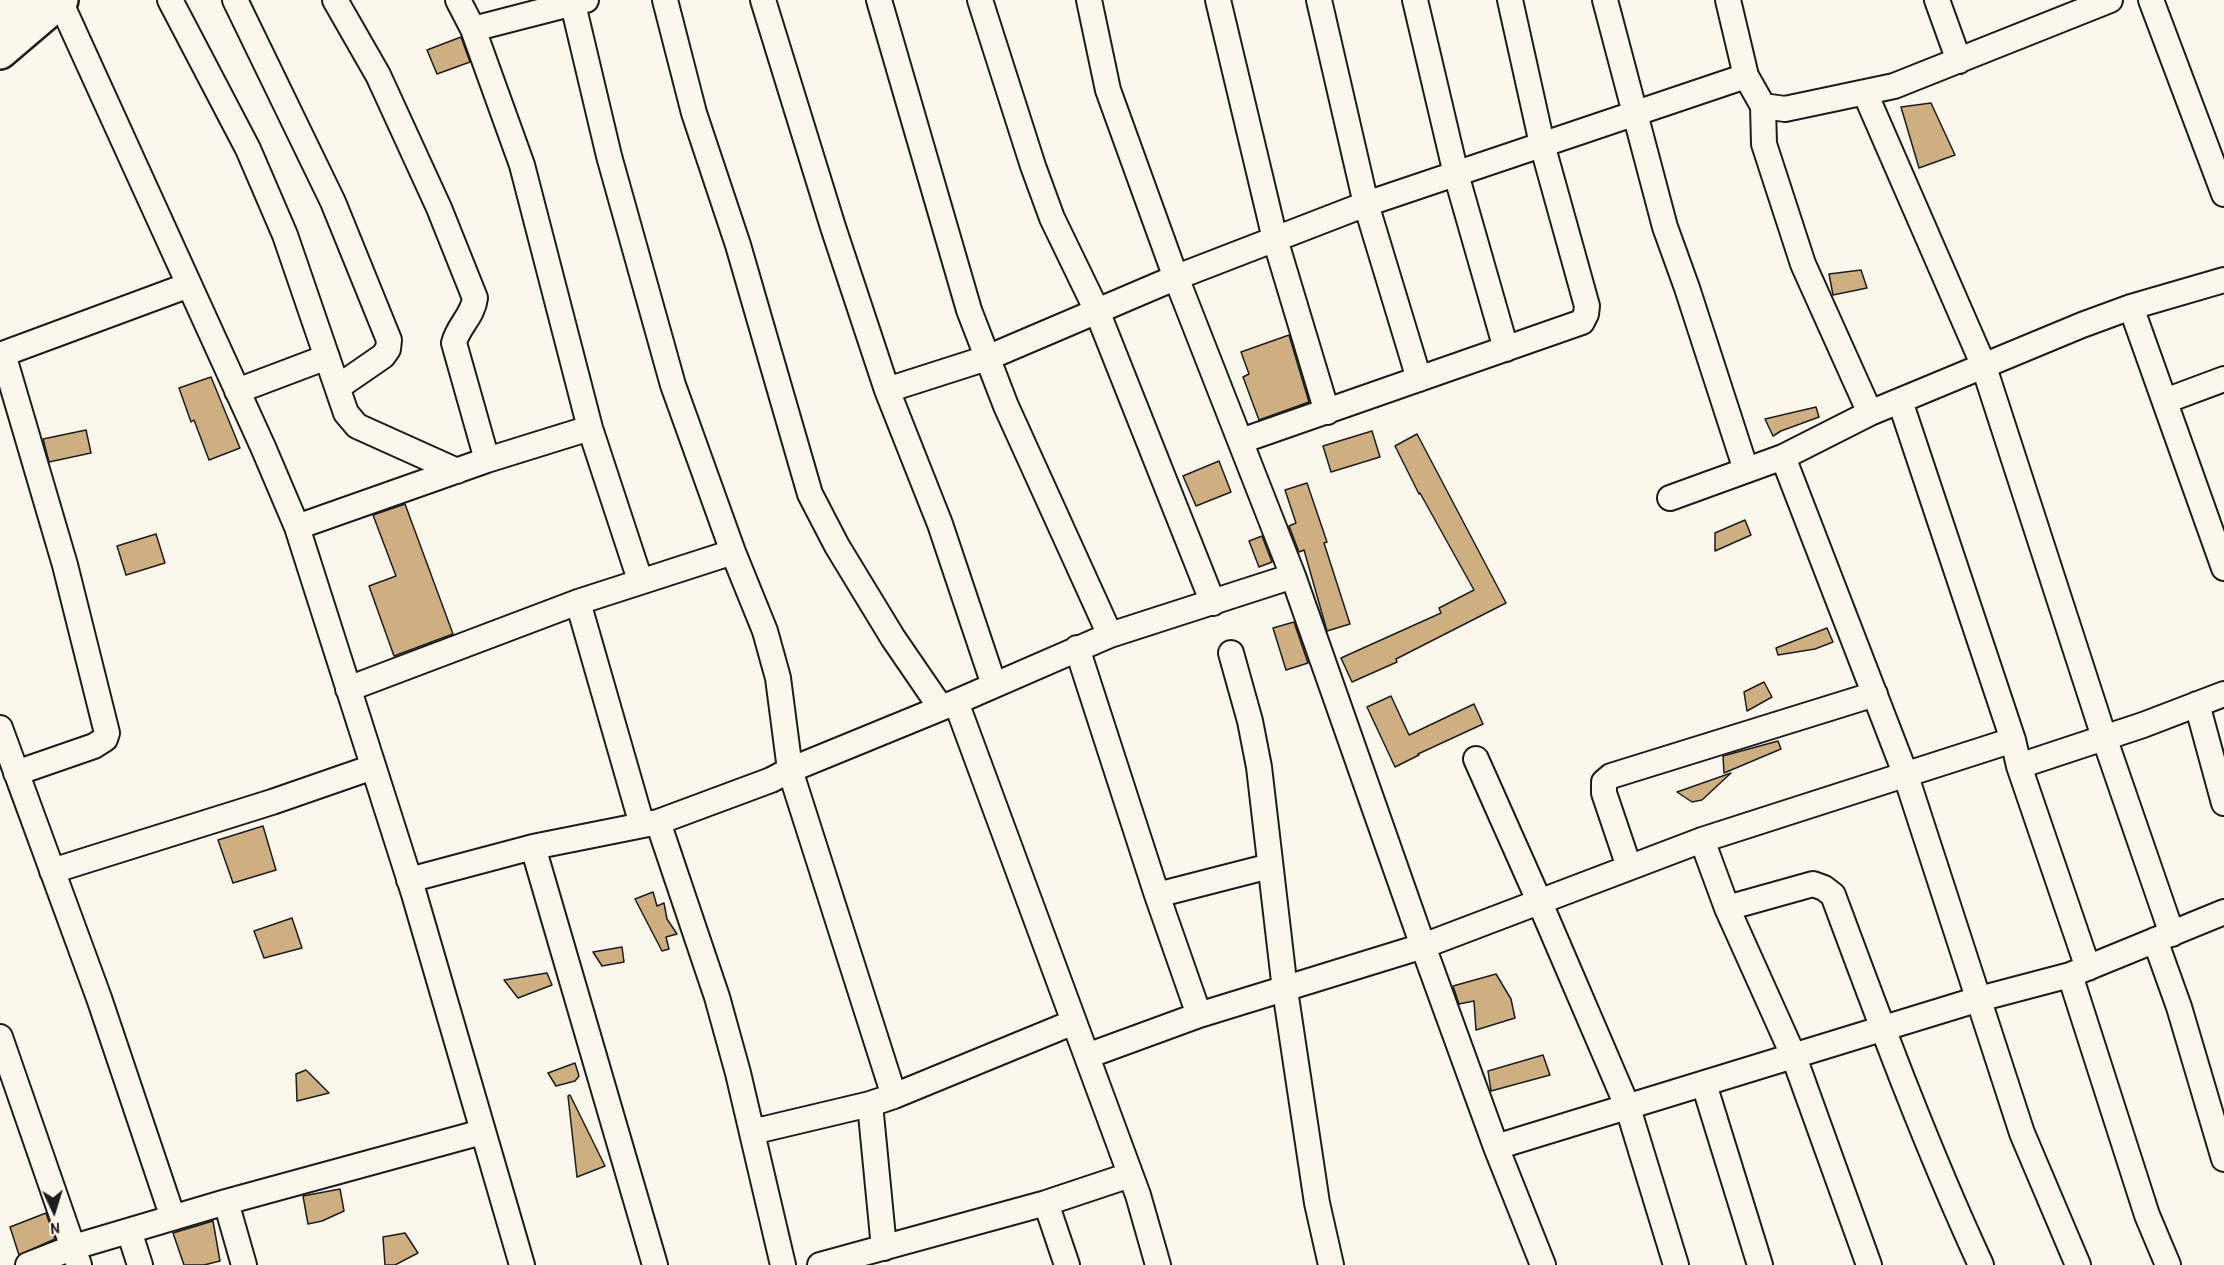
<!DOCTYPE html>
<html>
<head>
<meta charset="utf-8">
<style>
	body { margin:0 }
	#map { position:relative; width:2224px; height:1265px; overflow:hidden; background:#fbf7ec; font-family:"Patrick Hand",sans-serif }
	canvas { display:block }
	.north { position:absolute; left:24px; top:1181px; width:60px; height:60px; -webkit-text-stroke:4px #fbf7ec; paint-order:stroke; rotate:176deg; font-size:16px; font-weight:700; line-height:24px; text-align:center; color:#1c1c1c }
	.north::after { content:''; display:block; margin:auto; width:21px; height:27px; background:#1c1c1c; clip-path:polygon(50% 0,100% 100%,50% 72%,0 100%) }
</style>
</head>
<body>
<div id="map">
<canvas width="2224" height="1265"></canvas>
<div class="north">N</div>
</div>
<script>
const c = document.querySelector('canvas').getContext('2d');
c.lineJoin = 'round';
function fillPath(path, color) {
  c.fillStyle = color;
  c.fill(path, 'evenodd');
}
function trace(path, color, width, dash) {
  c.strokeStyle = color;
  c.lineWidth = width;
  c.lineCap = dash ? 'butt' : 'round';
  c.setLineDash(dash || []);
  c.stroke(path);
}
const building = new Path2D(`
	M461 37 470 62 437 74 427 50Z
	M1931 103 1955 155 1919 168 1901 107Z
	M1861 270 1867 288 1833 295 1829 274Z
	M1289 335 1309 402 1259 420 1243 377 1249 374 1241 352Z
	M211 377 240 448 209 460 194 420 191 422 179 388Z
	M1816 407 1819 417 1781 431 1773 436 1765 419Z
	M86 430 91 453 49 462 43 439Z
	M1372 431 1380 457 1331 472 1323 446Z
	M1417 434 1506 603 1396 659 1397 662 1352 682 1341 658 1441 613 1439 608 1474 590 1420 493 1419 494 1395 446Z
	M1219 461 1231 492 1196 506 1183 476Z
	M1307 483 1327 542 1324 543 1350 624 1327 631 1304 550 1299 552 1289 526 1296 523 1285 490Z
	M405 504 453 634 394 656 369 586 396 576 373 515Z
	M1745 520 1751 535 1715 551V533Z
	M156 534 165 563 126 575 117 546Z
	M1262 536 1272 562 1259 567 1249 541Z
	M1294 622 1308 663 1286 670 1273 628Z
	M1827 628 1833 642 1815 649 1778 655 1776 648Z
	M1764 682 1772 697 1747 711 1744 692Z
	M1391 696 1409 735 1474 704 1483 724 1418 754 1419 755 1395 767 1367 707Z
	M1778 741 1781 749 1724 773 1723 756Z
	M1731 773 1702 800 1692 802 1677 792Z
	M263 826 276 870 233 883 218 840Z
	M653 892 657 906 664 903 667 919 677 934 666 937 669 949 662 951 635 899Z
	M292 918 302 948 264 958 254 931Z
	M622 947 624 962 602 966 593 952Z
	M547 973 552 985 518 998 504 980Z
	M1496 974 1511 999 1515 1018 1476 1030 1474 1001 1459 1004 1453 986Z
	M1543 1055 1550 1075 1491 1091 1488 1071Z
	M575 1063 579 1076 575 1081 556 1086 548 1073Z
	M306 1070 329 1093 297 1101 296 1074Z
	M570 1095 605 1166 577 1177 568 1096Z
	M340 1189 344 1211 322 1221 308 1224 303 1196Z
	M46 1213 55 1239 19 1255 10 1227Z
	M213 1221 220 1261 204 1265H184L173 1233Z
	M405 1233 418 1253 395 1265H385L383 1237Z`);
fillPath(building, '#cdaf82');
trace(building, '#1c1c1c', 1.5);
const minor = new Path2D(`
	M170 0 248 149 285 235 346 413 357 426 457 471
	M235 0 333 202 389 340 388 349 383 356 338 387
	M335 0 378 75 439 208 475 298C473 316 458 326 454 343L487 460
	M458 0 473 29 522 165 590 428 640 580
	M572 0 609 156 673 385 733 552 765 631 778 678 790 770 894 1096
	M665 0 694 113 738 245 810 494 837 546 893 638 941 708
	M763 0 833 227 887 390 940 524 994 685
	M879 0 969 310 1006 406 1110 635
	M980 0 1033 166 1052 218 1097 311 1213 603
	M1089 0 1108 90 1172 267 1293 576 1423 946 1496 1147 1543 1265
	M1218 0 1275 239 1327 412
	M1319 0 1366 204 1419 379
	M1415 0 1456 174 1506 349
	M1605 0 1665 227 1687 288 1746 470
	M1728 0 1746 76 1763 106 1764 144 1803 264 1870 413
	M1937 0 1959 61
	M2151 0 2224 194
	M60 1 263 447 297 527 414 894 522 1265
	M473 29 586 0
	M1865 93 1983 364 2104 737 2172 934
	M1763 106 1785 109 1894 86 2110 0
	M2131 307 2224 568
	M3 354 65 565 107 733 105 739 94 746 16 773
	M0 355 189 285
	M887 390 987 358 1177 277 1366 204 1746 76
	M237 391 327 357
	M1900 401 2013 740 2019 766 2088 968
	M2165 401 2224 379
	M1241 441 1582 322 1586 314 1587 306 1542 144 1510 0
	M1783 457 1905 773 2022 1133 2078 1265
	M1670 498 1783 457 1870 413 2082 325 2131 307 2224 280
	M297 527 487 460 590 428
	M578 602 642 825
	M1077 648 1157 895 1199 1015
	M1231 653 1250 721 1259 767 1285 990 1317 1203 1331 1265
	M348 689 578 602 733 552
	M956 702 1138 1195 1158 1265
	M2197 704 2224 803
	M0 728 99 998 173 1218
	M1476 759 1540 903 1628 1108 1676 1265
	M2019 766 2143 725 2224 694
	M658 822 717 997 738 1073 783 1265
	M1702 840 1727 908 1794 1057 1869 1265
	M533 847 655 1265
	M1629 867 1604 793V782L1611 776 1875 694
	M52 871 272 802 373 767
	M409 880 533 847 658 822 771 780 790 770 956 702 1110 635 1293 576
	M1157 895 1270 866
	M1727 908 1813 884 1824 888 1833 895C1879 1019 1925 1144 1981 1265
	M2155 940 2179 1007 2224 1159
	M2070 975 2147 1215 2168 1265
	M0 1037 79 1265
	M1087 1056 1199 1015 1423 946 1702 840 2013 740
	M1704 1084 1760 1265
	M870 1104 884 1248
	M752 1132 870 1104 894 1096 1074 1022
	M1496 1147 1979 999 2070 975 2224 912
	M226 1202 244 1265
	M129 1231 140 1265
	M28 1265 74 1247 226 1202 482 1132
	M820 1265 1046 1203
	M1067 1265 1046 1203 1130 1175`);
const secondary = new Path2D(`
	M0 19 21 0
	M0 52 61 0`);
trace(minor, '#1c1c1c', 28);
trace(secondary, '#1c1c1c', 38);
trace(minor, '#fbf7ec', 24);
trace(secondary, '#fbf7ec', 33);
</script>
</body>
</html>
